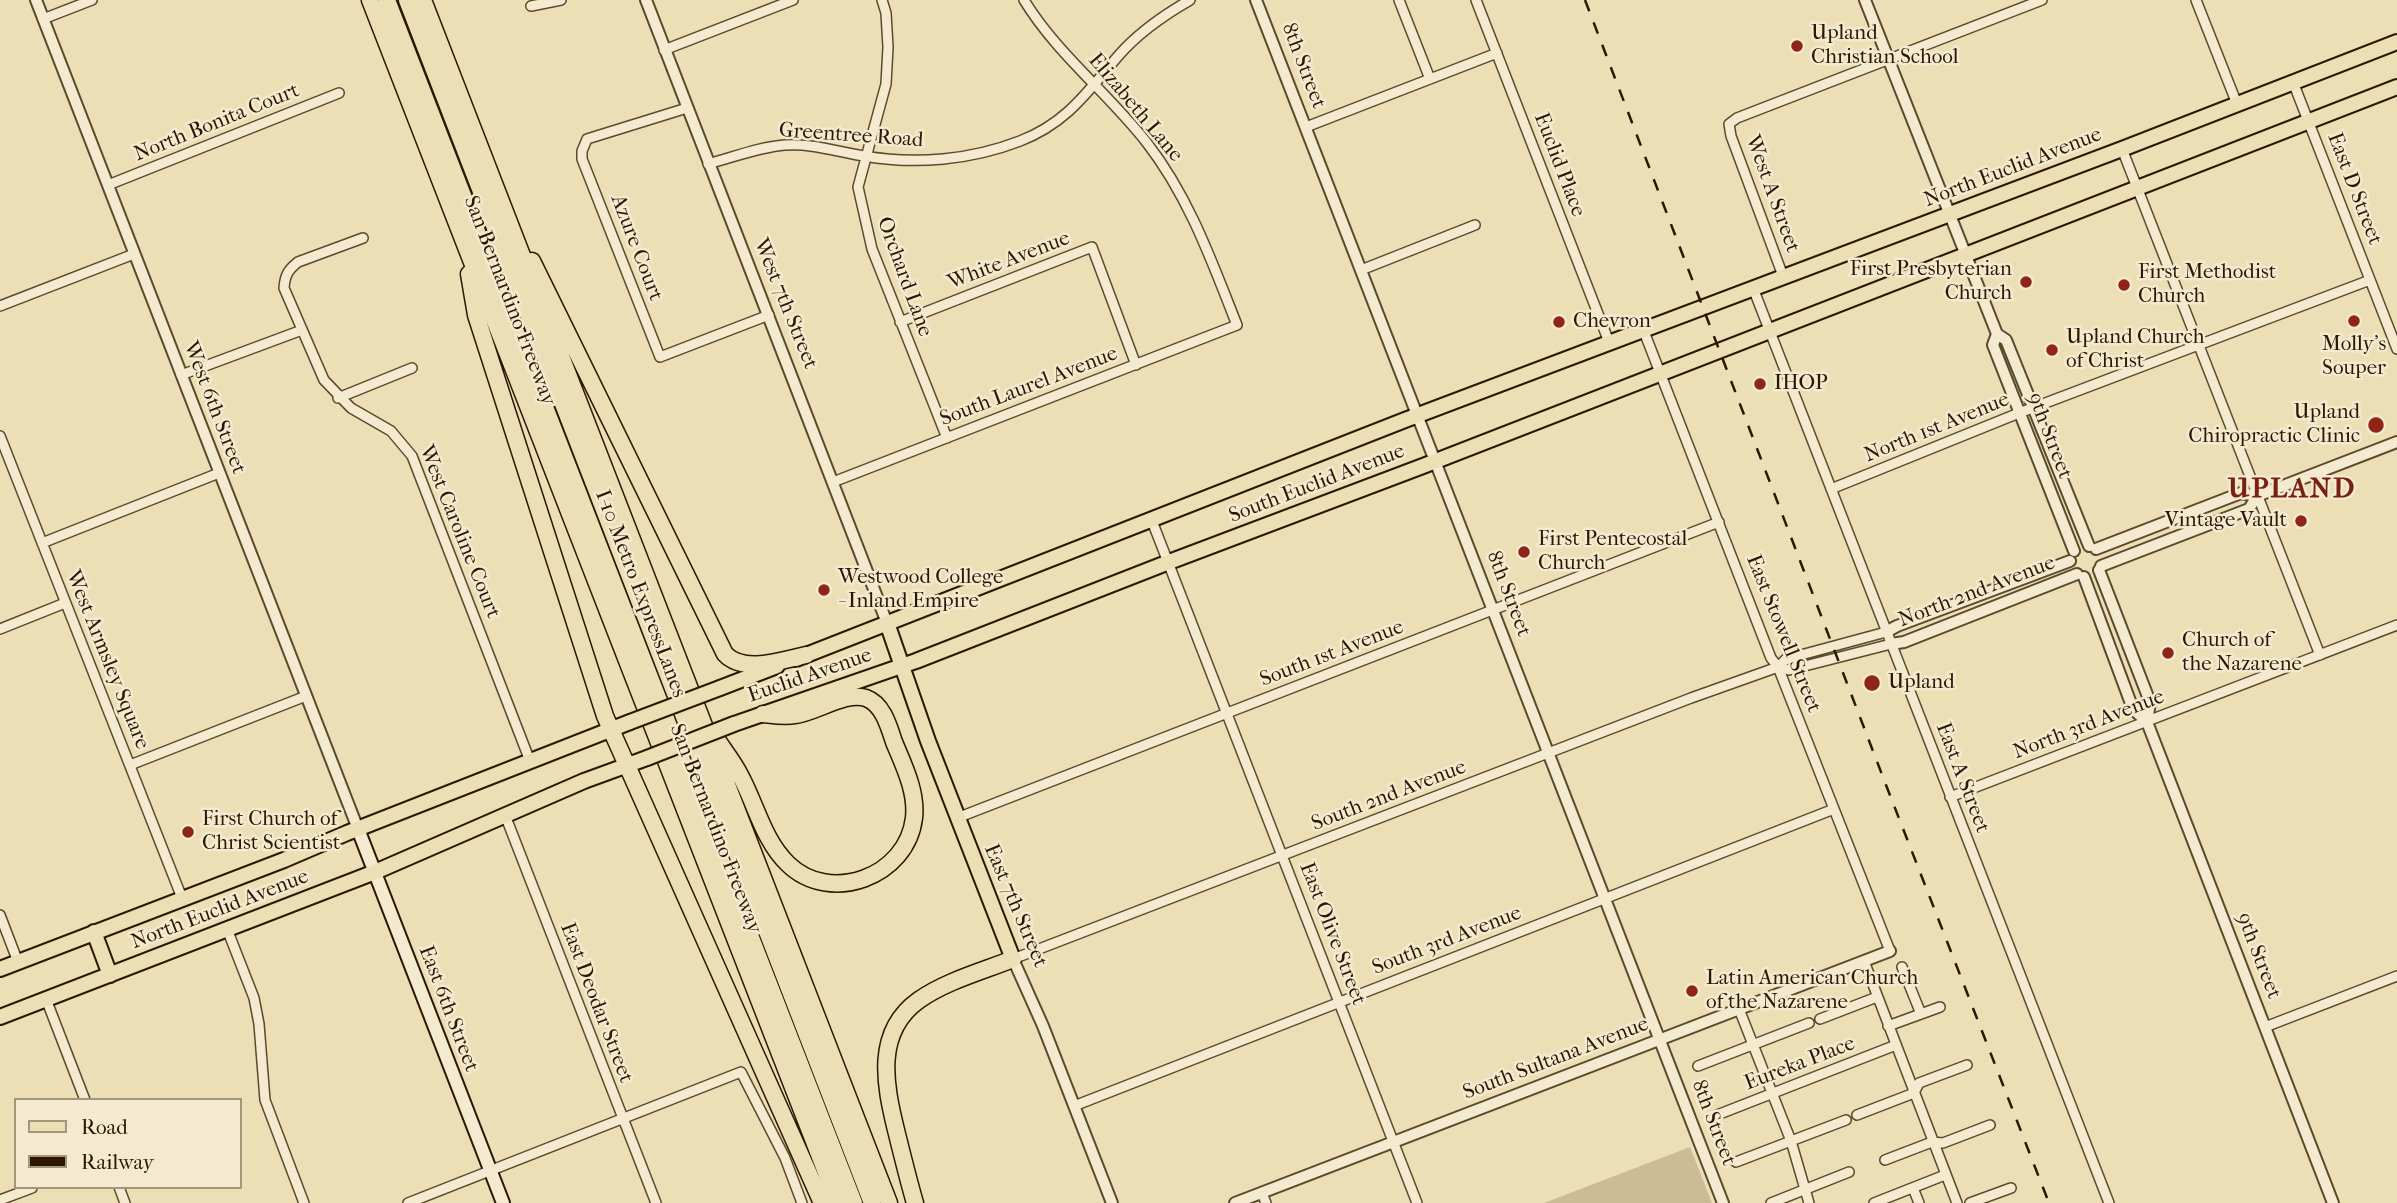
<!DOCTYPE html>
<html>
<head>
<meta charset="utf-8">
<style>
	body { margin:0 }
	#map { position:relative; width:2397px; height:1203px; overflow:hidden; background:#ecdeb5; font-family:"IM FELL French Canon",serif }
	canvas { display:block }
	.legend { position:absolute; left:14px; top:1098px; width:228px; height:91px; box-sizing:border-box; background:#f3eacf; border:2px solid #a3967c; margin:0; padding:9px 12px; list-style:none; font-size:21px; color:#2c1800 }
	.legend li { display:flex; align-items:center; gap:14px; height:35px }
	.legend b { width:35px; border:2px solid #a3967c }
</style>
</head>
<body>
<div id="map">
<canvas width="2397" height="1203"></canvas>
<ul class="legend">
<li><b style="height:9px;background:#ecdeb5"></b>Road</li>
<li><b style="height:9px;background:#2c1800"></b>Railway</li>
</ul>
</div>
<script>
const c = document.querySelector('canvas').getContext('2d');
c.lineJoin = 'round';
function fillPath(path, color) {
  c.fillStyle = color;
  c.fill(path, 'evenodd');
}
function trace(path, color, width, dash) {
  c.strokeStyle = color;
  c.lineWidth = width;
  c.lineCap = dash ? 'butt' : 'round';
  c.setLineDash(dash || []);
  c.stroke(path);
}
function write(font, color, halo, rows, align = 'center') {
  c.font = font + ' "IM FELL French Canon",serif';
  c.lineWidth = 5;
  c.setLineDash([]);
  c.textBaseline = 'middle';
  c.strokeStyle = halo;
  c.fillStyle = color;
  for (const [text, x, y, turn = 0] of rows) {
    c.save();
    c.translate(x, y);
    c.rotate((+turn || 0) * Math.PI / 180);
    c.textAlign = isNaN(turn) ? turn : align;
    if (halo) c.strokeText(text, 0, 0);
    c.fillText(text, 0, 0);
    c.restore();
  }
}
fillPath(new Path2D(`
	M1690 1147 1712 1203H1544Z`), '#cbbc96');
const minor = new Path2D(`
	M882 0 886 13 888 47 886 84 858 187 872 249 947 438
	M1399 0 1430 79
	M1476 0 1609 342
	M2196 0 2237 104
	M531 6 561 0
	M43 19 92 0
	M664 50 793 0
	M2293 82 2397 349
	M687 108 587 139 582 151V159L660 357 769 315
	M1306 127 1497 53
	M2122 149 2320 655
	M708 164C734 157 759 147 785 145 812 143 838 152 864 156 916 165 971 160 1020 141 1067 123 1088 91 1119 55 1139 32 1164 15 1190 0
	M108 185 339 93
	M363 238 298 262C288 270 285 275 284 288L324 380 351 408 391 431 412 456 530 761
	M1361 270 1475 225
	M1783 276 1731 136 1729 124 1737 118 2042 0
	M1753 288 2109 1203
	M0 306 134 254
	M900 322 1092 247 1136 365
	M1643 329 1771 658 1778 667 1890 951
	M181 375 302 330
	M338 398 412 368
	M0 436 182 898
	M833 482 1237 325C1212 262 1189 197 1147 143 1108 93 1057 54 1024 0
	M1831 489 2019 413 2370 280
	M1152 521 1417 1203
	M42 543 219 473
	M0 629 65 603
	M1778 667 1789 670 1891 644
	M130 765 306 696
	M1950 797 2397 625
	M505 815 656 1203
	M957 818 1719 522
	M0 915 18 962
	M227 929 254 998 259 1024 265 1100 304 1203
	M1013 959 1691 698 1778 667 1786 659 1886 632
	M1864 961 1957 1203
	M1902 967 1921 1014
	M46 999 85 1100
	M1739 1009 1791 1141 1809 1203
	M1820 1019 1877 997
	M1888 1026 1940 1007
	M2265 1027 2397 976
	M1698 1066 1809 1023
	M1074 1106 1834 809
	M1717 1115 1896 1045
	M1857 1115 1914 1093 1919 1083 1967 1065
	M1885 1160 1932 1142 1943 1143 1990 1125
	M1736 1162 1846 1120
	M119 1187 125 1203
	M1913 1188 1919 1203
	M1262 1193 1266 1203
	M0 1200 32 1188
	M408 1203 741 1072 785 1158 802 1203
	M1771 1203 1849 1172
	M1874 1203 1945 1175
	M1970 1203 2011 1188`);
const tertiary = new Path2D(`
	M36 0 358 829
	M646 0 887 623
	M1256 0 1723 1203
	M1865 0 1997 334 2006 340 2089 546
	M1997 334 1993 345 2074 551
	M2096 549 2241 493 2257 496 2397 442
	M2101 566 2249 509 2257 496
	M2099 570 2150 702 2147 722
	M2084 577 2133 709 2147 722 2333 1203
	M1886 632 1897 626 2070 561
	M1891 644 1904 642 2077 574
	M1013 959 1043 1026 1112 1203
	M1235 1203 1890 951`);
const secondary = new Path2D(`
	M358 829 503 1203`);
const primary = new Path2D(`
	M887 623 928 741 1013 959
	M796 659 1405 420 2122 149 2397 42
	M720 688 777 666
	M734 724 916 661 1169 562 1423 466 2397 87
	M94 932 110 975
	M0 969 284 860 347 833 630 722
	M0 1017 375 872 584 781 647 758`);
const motorway = new Path2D(`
	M370 0 838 1203
	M387 0 854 1203
	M407 0 872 1203
	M423 0 889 1203
	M532 261 725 654C744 674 782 660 806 655
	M469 274 476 315 605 716 822 1203
	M714 735C722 748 733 761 740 775 756 804 763 840 788 864 830 905 907 877 914 818 917 792 904 766 894 742 889 727 883 704 866 698 846 691 815 713 795 715 785 717 773 715 763 714
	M915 1203C908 1179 902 1154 896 1130 885 1085 874 1032 919 1000 946 981 983 971 1013 959`);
trace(minor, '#5c4a2d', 12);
trace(tertiary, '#5c4a2d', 14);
trace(secondary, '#2c1800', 16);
trace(primary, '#2c1800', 18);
trace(motorway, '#2c1800', 19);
trace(minor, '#f3eacf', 9);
trace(tertiary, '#f3eacf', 10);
trace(secondary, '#f3eacf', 12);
trace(primary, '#ecdeb5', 14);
trace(motorway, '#ecdeb5', 16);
trace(new Path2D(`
	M1585 0 1886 785 2049 1203`), '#2c1800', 2.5, [12, 12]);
const primaryBridge = new Path2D(`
	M630 722 720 688
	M647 758 734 724`);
trace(primaryBridge, '#2c1800', 18, []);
trace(primaryBridge, '#ecdeb5', 14);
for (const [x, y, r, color] of [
	[1797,46,7,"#8f2418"],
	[2026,282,7,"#8f2418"],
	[2124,285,7,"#8f2418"],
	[2354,321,7,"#8f2418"],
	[1559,322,7,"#8f2418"],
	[2052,350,7,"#8f2418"],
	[1760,384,7,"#8f2418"],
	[2376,425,9,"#8f2418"],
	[2301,521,7,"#8f2418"],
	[1524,552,7,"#8f2418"],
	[824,590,7,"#8f2418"],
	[2168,653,7,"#8f2418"],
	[1872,683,9,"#8f2418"],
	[188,832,7,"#8f2418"],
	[1692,991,7,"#8f2418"]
]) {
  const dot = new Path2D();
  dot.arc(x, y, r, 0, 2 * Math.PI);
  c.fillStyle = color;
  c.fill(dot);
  trace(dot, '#f3eacf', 2.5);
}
write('21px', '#2c1800', '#f3eacf', [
	["Upland",1811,34],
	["Christian School",1811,58],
	["First Presbyterian",2012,270,"right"],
	["Church",2012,294,"right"],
	["First Methodist",2138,273],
	["Church",2138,297],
	["Chevron",1573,322],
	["Upland Church",2066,338],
	["of Christ",2066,362],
	["Molly's",2354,345,"center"],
	["Souper",2354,369,"center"],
	["IHOP",1774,384],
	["Upland",2360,413,"right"],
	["Chiropractic Clinic",2360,437,"right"],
	["Vintage Vault",2287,521,"right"],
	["First Pentecostal",1538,540],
	["Church",1538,564],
	["Westwood College",838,578],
	["- Inland Empire",838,602],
	["Church of",2182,641],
	["the Nazarene",2182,665],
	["Upland",1888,683],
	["First Church of",202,820],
	["Christ Scientist",202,844],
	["Latin American Church",1706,979],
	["of the Nazarene",1706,1003]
], 'left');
write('21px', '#2c1800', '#f3eacf', [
	["8th Street",1303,66,69],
	["Elizabeth Lane",1135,108,50],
	["North Bonita Court",217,123,-22],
	["Greentree Road",851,136,4],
	["Euclid Place",1559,165,69],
	["North Euclid Avenue",2013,168,-21],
	["East D Street",2354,189,69],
	["West A Street",1772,194,70],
	["Azure Court",636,248,69],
	["White Avenue",1009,261,-21],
	["Orchard Lane",904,277,70],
	["San Bernardino Freeway",509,301,69],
	["West 7th Street",785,304,68],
	["South Laurel Avenue",1029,387,-21],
	["West 6th Street",214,408,69],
	["North 1st Avenue",1937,428,-22],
	["9th Street",2049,436,69],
	["South Euclid Avenue",1317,484,-21],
	["West Caroline Court",459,532,68],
	["North 2nd Avenue",1977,592,-21],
	["I-10 Metro ExpressLanes",640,594,69],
	["8th Street",1508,594,69],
	["East Stowell Street",1783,634,68],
	["South 1st Avenue",1332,654,-21],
	["West Armsley Square",107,660,68],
	["Euclid Avenue",810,676,-19],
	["North 3rd Avenue",2089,725,-21],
	["East A Street",1962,778,69],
	["South 2nd Avenue",1389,796,-21],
	["San Bernardino Freeway",715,829,69],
	["East 7th Street",1015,906,67],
	["North Euclid Avenue",220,910,-21],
	["East Olive Street",1332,934,69],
	["South 3rd Avenue",1447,941,-21],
	["9th Street",2258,956,69],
	["East Deodar Street",596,1003,69],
	["East 6th Street",448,1009,69],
	["South Sultana Avenue",1556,1059,-21],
	["Eureka Place",1800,1064,-21],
	["8th Street",1713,1123,69]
]);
c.letterSpacing = '2px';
write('bold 28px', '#7a1f14', '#f3eacf', [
	["UPLAND",2292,490]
]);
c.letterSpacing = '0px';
</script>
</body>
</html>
